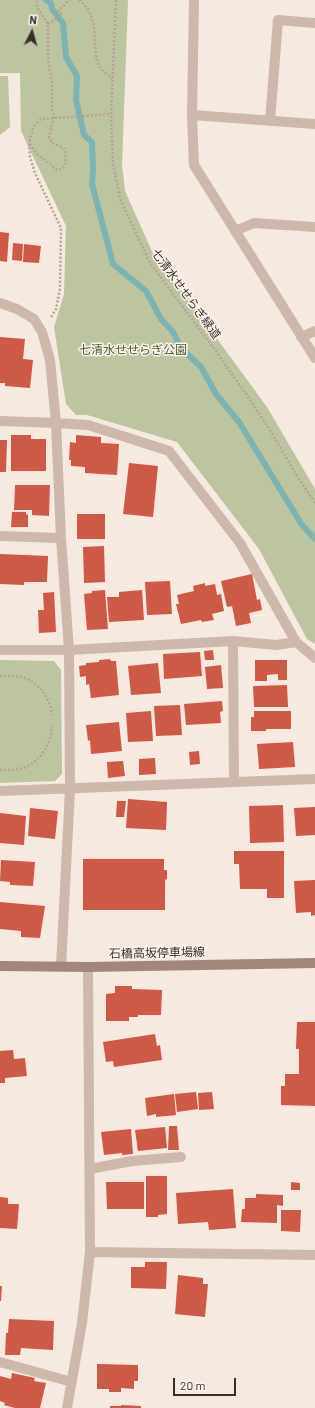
<!DOCTYPE html>
<html>
<head>
<meta charset="utf-8">
<style>
	body { margin:0 }
	#map { position:relative; width:315px; height:1408px; overflow:hidden; background:#f5e9e0; font-family:Barlow,sans-serif }
	canvas { display:block }
	.north { position:absolute; left:12px; top:12px; width:40px; height:40px; -webkit-text-stroke:3px #fbf3ed; paint-order:stroke; rotate:6deg; font-size:11px; font-weight:700; line-height:16px; text-align:center; color:#3b2e2a }
	.north::after { content:''; display:block; margin:auto; width:14px; height:18px; background:#3b2e2a; clip-path:polygon(50% 0,100% 100%,50% 72%,0 100%) }
	.scale { position:absolute; left:173px; top:1378px; width:63px; height:18px; box-sizing:border-box; border:2px solid #3b2e2a; border-top:0; padding-left:5px; font-size:12px; line-height:14px; white-space:nowrap; color:#3b2e2a; -webkit-text-stroke:3px #fbf3ed; paint-order:stroke }
</style>
</head>
<body>
<div id="map">
<canvas width="315" height="1408"></canvas>
<div class="north">N</div>
<div class="scale">20 m</div>
</div>
<script>
const c = document.querySelector('canvas').getContext('2d');
c.lineJoin = 'round';
function fillPath(path, color) {
  c.fillStyle = color;
  c.fill(path, 'evenodd');
}
function trace(path, color, width, dash) {
  c.strokeStyle = color;
  c.lineWidth = width;
  c.lineCap = dash ? 'butt' : 'round';
  c.setLineDash(dash || []);
  c.stroke(path);
}
function write(font, color, halo, rows, align = 'center') {
  c.font = font + ' Barlow,"Noto Sans JP",sans-serif';
  c.lineWidth = 3;
  c.setLineDash([]);
  c.textBaseline = 'middle';
  c.strokeStyle = halo;
  c.fillStyle = color;
  for (const [text, x, y, turn = 0] of rows) {
    c.save();
    c.translate(x, y);
    c.rotate((+turn || 0) * Math.PI / 180);
    c.textAlign = isNaN(turn) ? turn : align;
    if (halo) c.strokeText(text, 0, 0);
    c.fillText(text, 0, 0);
    c.restore();
  }
}
fillPath(new Path2D(`
	M0 0H128L122 165 125 191 154 256 196 310 267 407 315 489V644L307 639 259 549 177 442 87 415H76L66 404 54 327 64 294 66 226 21 131 20 73H0Z
	M0 76H8L10 127 0 135Z
	M0 660 54 661 61 670 62 774 55 781 0 783Z`), '#bcc59f');
trace(new Path2D(`
	M46 0 51 3 52 9 63 23 66 57 77 76 76 100 84 135 92 142 93 169 92 184 113 264 146 291 161 319 173 332 181 348 201 367 216 394 239 422 302 525 315 539`), '#7db3b0', 6);
fillPath(new Path2D(`
	M0 232 9 233 7 262 0 261Z
	M13 243 23 244 22 261 12 260Z
	M24 244 41 246 39 263 23 262Z
	M0 337 25 339 23 359 33 360 30 388 5 386V383H0Z
	M11 435H31V439H46V471H11Z
	M76 435 101 437V443L119 444 117 475 85 473V467L71 466V460H69L70 442 76 443Z
	M0 440H7L6 472H0Z
	M129 463 158 466 153 517 123 514Z
	M15 485H50L49 516 32 515V510H14Z
	M12 512H26V515L28 514V527H11Z
	M77 514H105V539H77Z
	M104 546 105 582 84 583 83 547Z
	M0 554 48 556 47 582H24V585L0 584Z
	M252 574 257 600 260 599 262 610 249 613 251 623 236 626 232 606 227 607 221 581Z
	M170 581 172 614 147 615 145 582Z
	M205 583V586L215 584 217 595 221 594 224 611 212 614 214 620 202 622 201 620 181 624 176 604H179L177 595 194 591 193 586Z
	M105 590 108 629 87 630 84 594 92 593V591Z
	M142 590 144 620 109 622 107 597H119V592Z
	M54 592 56 632 39 633 38 610H44L43 593Z
	M213 650 214 660H205L204 651Z
	M200 652 202 676 164 679 163 654Z
	M110 659 111 661H116L119 695 91 698 89 684 86 685V676L80 677 79 666 86 665V663L99 662V660Z
	M255 660H287V680H278V674L267 675V681H255Z
	M158 663 161 693 131 695 128 666Z
	M221 665 223 688 207 689 205 667Z
	M287 685 288 707H254L253 686Z
	M222 701 223 711 220 712 221 723 186 725 184 704Z
	M180 705 182 735 156 736 154 706Z
	M151 711 153 741 128 742 126 713Z
	M254 711H291V729H266V731H251V717H254Z
	M119 722 122 751 91 754 90 740 88 741 86 725Z
	M293 742 295 767 259 769 257 744Z
	M199 751 200 764 190 765 189 752Z
	M155 758 156 774 139 775V759Z
	M123 761 125 776 108 778 107 762Z
	M128 799 167 802 166 830 126 828Z
	M117 801H126L124 817H116Z
	M283 805 284 842 250 843 249 806Z
	M315 807V835L296 836 294 808Z
	M30 808 58 811 55 839 28 836Z
	M0 813 26 816 24 845 0 843Z
	M234 851H284V898H267V889H240L239 864H234Z
	M83 859H164V870H167V879L165 880V910H83Z
	M1 860 35 862 33 886 10 885V882L0 881Z
	M315 880V915L311 916V912L296 913 294 881Z
	M0 902 45 906 40 938 21 937V931L0 929Z
	M115 986H132V989L162 990 161 1015H138V1017H129V1021H106V994L115 993Z
	M297 1022H315V1106L281 1105V1086H285V1074H299V1049H296Z
	M155 1034 157 1046 160 1045 162 1060 114 1067 113 1061 106 1062 103 1042Z
	M13 1050 14 1059 25 1058 27 1076 5 1078V1083H0V1051Z
	M196 1092 198 1109 177 1112 175 1094Z
	M212 1092 214 1109 199 1110 198 1093Z
	M174 1094 176 1115 156 1117V1114L147 1116 145 1098Z
	M169 1126H177L179 1150H168Z
	M165 1127 167 1148 138 1151 135 1130Z
	M131 1129 133 1154 122 1155V1153L104 1155 101 1132Z
	M146 1176H167V1214L158 1215V1217H146Z
	M106 1182H144V1209H107Z
	M291 1182 300 1183V1190H291Z
	M233 1189 236 1228 209 1230 208 1222 178 1224 176 1193Z
	M256 1194 283 1195V1206L277 1205V1223L241 1222 242 1209H245V1198H256Z
	M0 1197 8 1198V1204H19L17 1229 0 1228Z
	M281 1210H301L300 1232 281 1231Z
	M145 1262H167L166 1289 131 1288V1267H145Z
	M178 1275 203 1278V1284H208L205 1317 175 1314Z
	M0 1286H2L1 1301H0Z
	M9 1319 54 1321 53 1350 21 1348 20 1355H5L6 1333H8Z
	M97 1364 138 1365V1381H134V1389L121 1388V1392H109V1389H97Z
	M12 1373 35 1378 34 1381 46 1383 40 1408H15L4 1405 5 1403 0 1401V1376L11 1379Z
	M121 1405 141 1406V1408H110V1406H121Z`), '#cc5a47');
trace(new Path2D(`
	M79 0C102 17 90 43 99 66 102 71 108 75 112 79
	M116 0 111 114 113 163 120 199 150 263 212 346 246 394 268 427 297 476 315 503
	M48 24 54 21 61 14 58 11 69 0
	M30 144 37 154 57 170 62 169 65 166 66 155 64 148 52 143 49 137 54 117 52 107V82L48 60V24L37 7V0
	M51 317 56 309 60 289 61 228 35 173 30 157 29 143 33 128 41 119 111 114
	M0 676C7 676 15 676 22 677 39 682 50 698 52 715
	M0 770C7 770 16 770 23 768 41 762 51 744 52 726`), '#baa195', 2.5, [2, 2]);
trace(new Path2D(`
	M90 1169 132 1161 181 1157`), '#ceb7ab', 10);
trace(new Path2D(`
	M194 0 192 115 194 165 315 358
	M192 115 315 124
	M270 121 278 20 315 23
	M235 231 254 223 315 227
	M0 303 17 309 34 319 42 332 50 360 56 423 61 538 69 650 70 789 61 966
	M301 337 315 331
	M0 421 56 423 88 425 169 451 240 543 296 642 315 658
	M0 536 61 538
	M233 641 234 782
	M0 650H69L233 641 276 645 296 642
	M0 791 315 779
	M90 1252 315 1255
	M0 1362 72 1382
	M67 1408 82 1323 90 1252 88 967`), '#ceb7ab', 10);
trace(new Path2D(`
	M0 966 88 967 315 963`), '#a2867c', 10);
write('12px', '#3b2e2a', '#fbf3ed', [
	["七清水せせらぎ緑道",186,294,54],
	["石橋高坂停車場線",157,953,-1]
]);
write('12px', '#4f5b2c', '#fbf3ed', [
	["七清水せせらぎ公園",133,350]
]);
</script>
</body>
</html>
